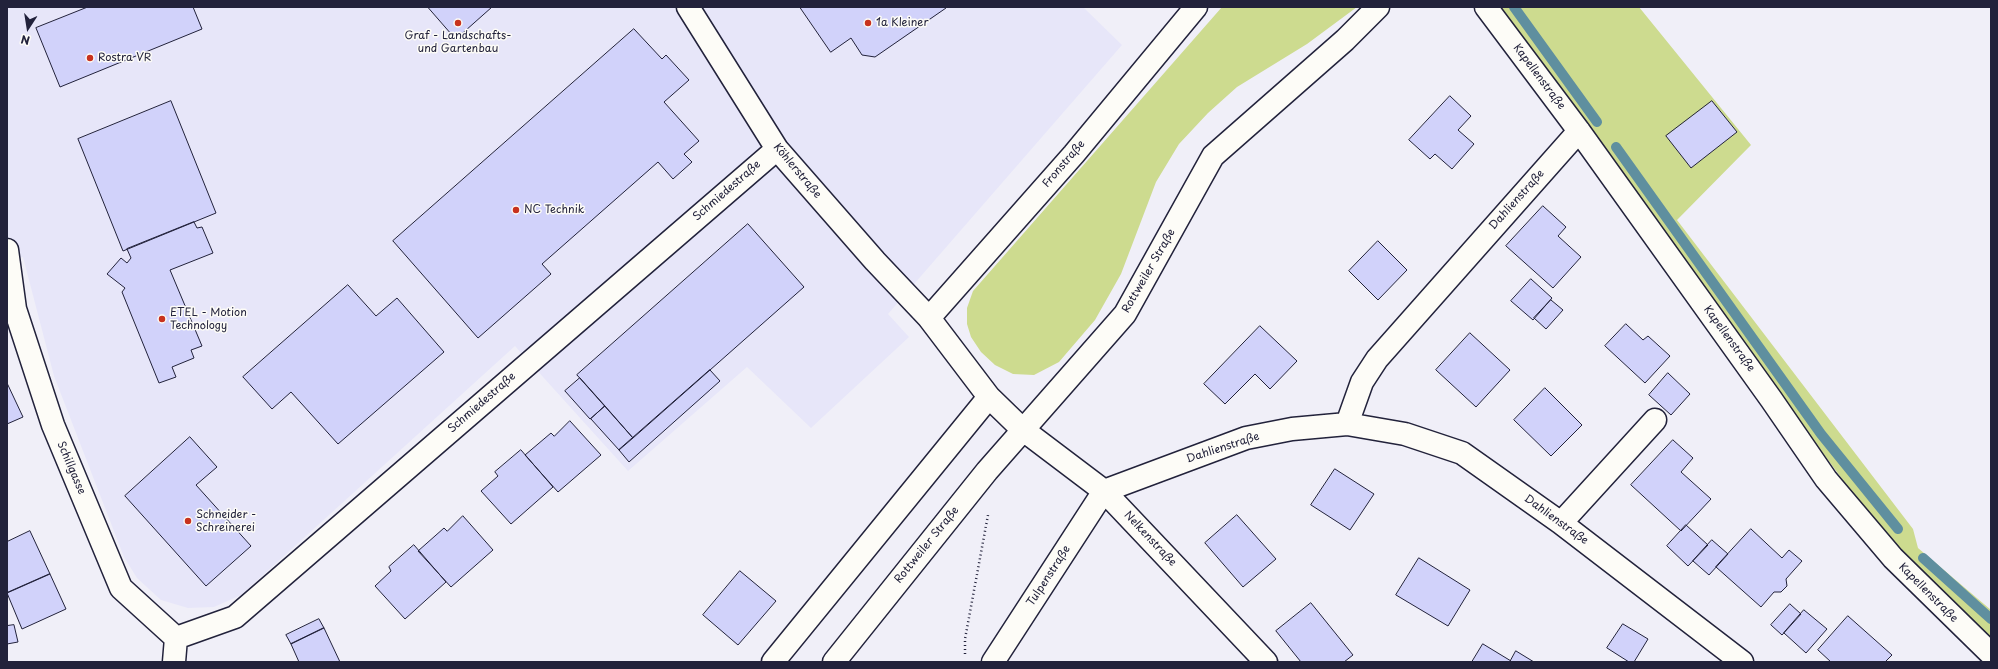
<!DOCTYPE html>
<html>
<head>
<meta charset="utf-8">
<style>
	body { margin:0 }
	#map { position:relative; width:1998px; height:669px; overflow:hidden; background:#f0eff8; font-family:"Playpen Sans",sans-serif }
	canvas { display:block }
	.frame { position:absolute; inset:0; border:8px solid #22223b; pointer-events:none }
	.north { position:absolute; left:8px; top:8px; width:40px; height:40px; -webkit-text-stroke:3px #fdfcf7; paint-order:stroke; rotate:192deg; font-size:11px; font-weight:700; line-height:16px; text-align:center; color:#22223b }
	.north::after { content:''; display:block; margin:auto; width:14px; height:18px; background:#22223b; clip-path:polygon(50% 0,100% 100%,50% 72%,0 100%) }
</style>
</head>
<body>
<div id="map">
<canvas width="1998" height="669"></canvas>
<div class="frame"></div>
<div class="north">N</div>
</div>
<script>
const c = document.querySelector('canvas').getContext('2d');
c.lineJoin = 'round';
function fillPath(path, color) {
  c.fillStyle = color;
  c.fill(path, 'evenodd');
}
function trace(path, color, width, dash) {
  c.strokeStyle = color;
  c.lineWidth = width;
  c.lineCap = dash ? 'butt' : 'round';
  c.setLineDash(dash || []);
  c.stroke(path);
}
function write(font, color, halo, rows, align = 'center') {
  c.font = font + ' "Playpen Sans",sans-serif';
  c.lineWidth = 3;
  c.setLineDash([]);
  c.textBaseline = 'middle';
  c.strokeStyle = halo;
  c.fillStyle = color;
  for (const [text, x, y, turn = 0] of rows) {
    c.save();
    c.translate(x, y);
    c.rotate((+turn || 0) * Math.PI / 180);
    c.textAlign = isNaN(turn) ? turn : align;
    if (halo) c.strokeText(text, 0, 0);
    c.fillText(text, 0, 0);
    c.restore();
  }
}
fillPath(new Path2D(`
	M7 7H1083L1122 45 888 314 909 337 811 428 747 367 628 471 515 346 241 595 214 607 188 608 161 600 137 578 124 557 54 376 23 257 7 260Z`), '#e7e6f9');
fillPath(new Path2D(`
	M1222 7H1357L1307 44 1237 87 1208 113 1179 144 1156 182 1121 274 1095 320 1059 362 1034 375 1013 374 995 365 981 352 971 337 967 324V308L973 291Z
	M1500 7H1639L1751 145 1677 220 1913 529 1918 548 1991 610V638L1966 619 1893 548 1704 292Z`), '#cddb8f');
trace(new Path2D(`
	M1514 7 1597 122
	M1616 147 1821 434 1898 529
	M1923 558 1991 619`), '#5f8f9f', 10);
const building = new Path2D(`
	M88 7H193L202 29 60 87 36 28Z
	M428 7H492L456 39Z
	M800 7H946V8L875 57 862 55 851 38 831 52Z
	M634 29 662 59 666 55 689 80 664 102 699 141 684 154 692 162 673 179 658 162 542 264 551 274 478 338 393 241Z
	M1450 96 1471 116 1458 130 1474 144 1452 169 1435 154 1430 159 1409 140Z
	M171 101 216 213 123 251 78 139Z
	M1712 101 1737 132 1691 168 1666 136Z
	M1543 206 1566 227 1558 236 1581 257 1553 288 1506 246Z
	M194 222 197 228 202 227 213 253 170 270 202 346 191 350 194 358 172 367 176 377 159 383 122 292 125 288 107 274 121 258 127 263 131 258 127 249Z
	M748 224 804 287 633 438 577 375Z
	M1378 241 1407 270 1378 300 1349 271Z
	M1531 279 1552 298 1533 320 1511 301Z
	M348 285 376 316 397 298 444 352 338 444 291 392 272 409 243 377Z
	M1551 300 1563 310 1546 329 1534 318Z
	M1626 324 1643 340 1648 336 1670 356 1645 383 1605 346Z
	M1260 326 1297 361 1270 389 1255 374 1225 404 1204 384Z
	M1470 333 1510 370 1476 407 1436 370Z
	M710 370 720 381 629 462 619 450Z
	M1668 373 1690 394 1671 415 1649 395Z
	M580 378 605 406 590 419 565 391Z
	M7 383 23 417 7 424Z
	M1545 388 1582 425 1551 456 1514 420Z
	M605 406 633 438 619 450 591 419Z
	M570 421 601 455 558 492 525 455 551 433 554 436Z
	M190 437 217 467 196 485 251 546 206 586 125 496Z
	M1673 440 1693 458 1681 472 1711 499 1681 531 1631 485Z
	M521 450 553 487 511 524 481 491 498 476 495 472Z
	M1335 469 1374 494 1350 530 1311 505Z
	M1237 515 1276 559 1243 587 1205 543Z
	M463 516 493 550 451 587 418 551 444 528 447 531Z
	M1686 525 1708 545 1688 566 1667 546Z
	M1751 529 1782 558 1789 550 1802 561 1786 579 1787 586 1781 592H1774L1761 607 1716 567Z
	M30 531 50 574 7 593V542Z
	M1712 540 1728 554 1709 575 1693 561Z
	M414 545 446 582 405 619 375 586 391 571 389 567Z
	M1419 558 1470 590 1448 626 1396 595Z
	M740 571 776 601 738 645 703 615Z
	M50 574 66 609 22 629 7 593Z
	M1311 603 1353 655 1344 662H1301L1276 631Z
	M1790 604 1801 614 1782 635 1771 625Z
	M1804 610 1827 629 1806 653 1784 633Z
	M1848 616 1892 655 1885 662H1831L1818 650Z
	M319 619 324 628 291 644 286 635Z
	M1623 624 1648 639 1634 662H1629L1607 648Z
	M14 625 18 642 7 644V626Z
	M324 628 340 662H299L291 644Z
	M1483 644 1511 661 1510 662H1472Z
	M1516 651 1534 662H1510Z`);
fillPath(building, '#d1d2fa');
trace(building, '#22223b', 1);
const minor = new Path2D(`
	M688 7 777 149 875 261 929 318 989 397 1022 429 1104 491 1266 662
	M1486 7 1579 131 1771 399 1826 479 1893 558 1991 654
	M7 250 15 309 53 425 121 588 176 638 174 662
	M929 318 1074 154 1196 7
	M1347 424 1362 382 1377 359 1579 131
	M1561 523 1655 420
	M176 638 235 617 777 149
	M773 662 989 397
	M834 662 987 471 1125 314 1213 156 1345 40 1378 7
	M993 662 1104 491 1246 438 1292 429 1347 424 1405 434 1462 453 1561 523 1742 662`);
trace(minor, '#22223b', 25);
trace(new Path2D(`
	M965 654V639L988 515`), '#22223b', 2.5, [1, 3]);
trace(minor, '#fdfcf7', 22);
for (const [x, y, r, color] of [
	[458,23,4,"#c8321e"],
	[868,23,4,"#c8321e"],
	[90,58,4,"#c8321e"],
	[516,210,4,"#c8321e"],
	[162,319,4,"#c8321e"],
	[188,521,4,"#c8321e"]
]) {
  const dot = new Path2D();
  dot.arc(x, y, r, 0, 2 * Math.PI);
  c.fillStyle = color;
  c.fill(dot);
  trace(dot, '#fdfcf7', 1.5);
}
write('11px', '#22223b', '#fdfcf7', [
	["1a Kleiner",876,23],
	["Graf - Landschafts-",458,36,"center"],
	["und Gartenbau",458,49,"center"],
	["Rostra VR",98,58],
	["NC Technik",524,210],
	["ETEL - Motion",170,313],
	["Technology",170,326],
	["Schneider -",196,515],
	["Schreinerei",196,528]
], 'left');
write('11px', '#22223b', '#fdfcf7', [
	["Kapellenstraße",1539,77,53],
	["Fronstraße",1064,164,-49],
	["Köhlerstraße",797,171,50],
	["Schmiedestraße",727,191,-41],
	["Dahlienstraße",1517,200,-48],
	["Rottweiler Straße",1149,271,-60],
	["Kapellenstraße",1729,339,54],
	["Schmiedestraße",482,403,-41],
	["Dahlienstraße",1223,448,-18],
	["Schillgasse",71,468,67],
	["Dahlienstraße",1556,520,36],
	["Nelkenstraße",1150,539,47],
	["Rottweiler Straße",927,545,-51],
	["Tulpenstraße",1049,576,-57],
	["Kapellenstraße",1928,593,45]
]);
</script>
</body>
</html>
